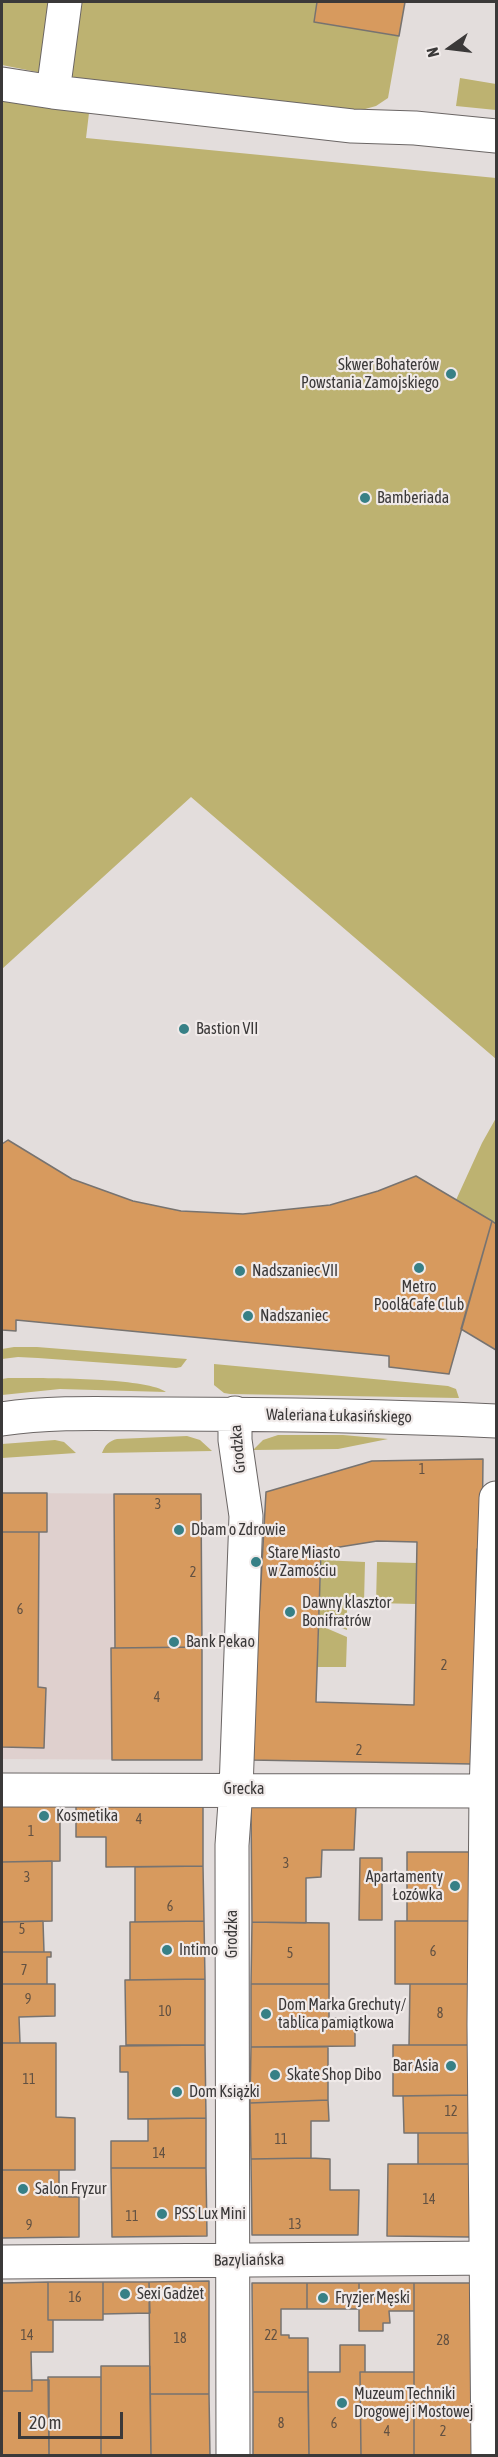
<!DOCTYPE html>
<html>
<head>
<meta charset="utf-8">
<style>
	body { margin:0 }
	#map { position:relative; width:498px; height:2457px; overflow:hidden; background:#e3dddc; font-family:"Asap Condensed",sans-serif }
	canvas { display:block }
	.frame { position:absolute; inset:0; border:3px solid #3b3939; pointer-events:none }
	.north { position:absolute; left:420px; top:18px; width:60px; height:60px; -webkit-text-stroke:4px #f0eae9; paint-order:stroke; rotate:256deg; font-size:16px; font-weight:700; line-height:24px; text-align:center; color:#3b3939 }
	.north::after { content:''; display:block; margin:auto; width:21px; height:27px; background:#3b3939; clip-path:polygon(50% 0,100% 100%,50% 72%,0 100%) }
	.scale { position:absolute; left:18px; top:2412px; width:105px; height:27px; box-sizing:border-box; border:3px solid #3b3939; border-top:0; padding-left:8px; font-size:18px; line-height:21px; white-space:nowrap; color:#3b3939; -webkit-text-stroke:4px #f0eae9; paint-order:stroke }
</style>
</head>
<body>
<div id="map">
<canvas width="498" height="2457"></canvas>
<div class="frame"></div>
<div class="north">N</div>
<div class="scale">20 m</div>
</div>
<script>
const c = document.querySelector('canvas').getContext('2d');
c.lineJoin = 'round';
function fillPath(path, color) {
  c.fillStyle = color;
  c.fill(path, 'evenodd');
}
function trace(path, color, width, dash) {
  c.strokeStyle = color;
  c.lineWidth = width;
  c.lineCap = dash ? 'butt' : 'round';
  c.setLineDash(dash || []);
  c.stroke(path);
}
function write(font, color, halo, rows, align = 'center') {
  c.font = font + ' "Asap Condensed",sans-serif';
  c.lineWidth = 4.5;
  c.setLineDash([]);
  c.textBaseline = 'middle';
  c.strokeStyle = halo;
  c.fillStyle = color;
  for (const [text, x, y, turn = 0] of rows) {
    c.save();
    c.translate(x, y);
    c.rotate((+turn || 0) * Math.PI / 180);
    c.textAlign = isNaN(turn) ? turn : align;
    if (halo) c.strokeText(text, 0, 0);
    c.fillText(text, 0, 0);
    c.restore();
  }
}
fillPath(new Path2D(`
	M2 1493 201 1494 202 1760 2 1759Z`), '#dfd0ce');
fillPath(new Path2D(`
	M2 2H317L314 22 399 36 388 98 376 106 358 111 87 82 2 65Z
	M460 78 496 84V110L456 106Z
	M2 98 89 113 86 138 496 178V1059L191 797 2 969Z
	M496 1118V1224L456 1200 482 1143Z
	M14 1347H37L187 1359 181 1367 176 1368 38 1358 18 1357 2 1359V1349Z
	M214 1364 448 1386 456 1389 459 1398 230 1394 224 1393 214 1385Z
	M8 1378C37 1378 146 1377 166 1392L60 1389 2 1395V1379Z
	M278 1435H343L388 1439 338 1449 253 1450 263 1440Z
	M187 1436 200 1440 212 1451 102 1453C105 1445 109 1441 117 1439Z
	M55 1440 64 1442 76 1453 2 1458V1444Z
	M321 1560 365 1562 364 1603 347 1602V1630L319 1619Z
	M377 1562 417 1563 416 1604 376 1603Z
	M319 1625 347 1637 346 1667H317Z`), '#bdb271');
const building = new Path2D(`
	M317 2H405L399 36 314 22Z
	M8 1140 72 1179 133 1201 181 1211 243 1214 330 1205 378 1191 416 1176 492 1221 449 1374 389 1367V1356L16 1320V1331L2 1330V1144Z
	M492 1221 496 1224V1350L461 1329Z
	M483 1459 482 1549H477L472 1764 251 1760 266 1492 372 1461ZM377 1541 417 1542 414 1705 316 1702 321 1550Z
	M2 1493H47V1532H2Z
	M114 1494H201L202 1647 115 1648Z
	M2 1532H39L38 1687 46 1688 44 1748 2 1747Z
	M202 1647V1760H112L111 1648Z
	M203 1801V1866L106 1867V1837H76V1802Z
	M2 1802H60V1861L2 1862Z
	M251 1805 356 1806 354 1850H322L321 1877 306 1878V1923L252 1922Z
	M407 1852H471V1921H407Z
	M360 1858H382V1920H359Z
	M52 1861V1921L2 1922V1862Z
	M203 1866 204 1921 135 1922V1867Z
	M43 1921 44 1952H2V1922Z
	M204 1921 205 1979 130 1980V1922Z
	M395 1921H471V1984H395Z
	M252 1922 329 1923V1984H251Z
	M2 1952H51V1957H47V1984H2Z
	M205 1979V2045H126L125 1980Z
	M2 1984H55V2016L19 2017 20 2043H2Z
	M251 1984H329V2018H355V2046L251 2047Z
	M410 1984H471L470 2045H409Z
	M2 2043H56V2117L75 2118V2170H2Z
	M205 2045 206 2118 128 2119V2072H120V2046Z
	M393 2045H470L469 2095 393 2096Z
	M251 2047H328V2100L250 2103Z
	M469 2095 470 2133H404L403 2096Z
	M328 2100 329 2121H311V2158L251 2159 250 2103Z
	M206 2118V2168H111V2141H148V2119Z
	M418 2133H470V2164H418Z
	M311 2158 330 2159V2190H359L358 2235H252L251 2159Z
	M388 2164H470V2237L387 2236Z
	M111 2168H206L207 2236 112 2237Z
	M2 2170H59V2197H79V2237L2 2238Z
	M209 2281V2394H150L149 2282Z
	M48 2282H103V2320H48Z
	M48 2282V2320H53V2352H31L32 2391H2V2283Z
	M103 2282H149L150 2313 103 2314Z
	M252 2283H307V2309H281V2335H289V2338H308V2392H253Z
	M307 2283H359V2309H307Z
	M359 2283H414V2311H389L390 2323H383V2331H359Z
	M414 2283H470L472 2408H414Z
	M340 2345H365V2372H360L361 2456H309L308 2372H340Z
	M101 2366H150L151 2456H101Z
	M360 2372H414V2456H361Z
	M48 2377H101V2456H49Z
	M32 2380H49V2456H2V2391H32Z
	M253 2392H308L309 2456H253Z
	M150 2394H209L210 2456H151Z
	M414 2408H472V2456H414Z`);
fillPath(building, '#d79a5e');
trace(building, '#777370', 1.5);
const minor = new Path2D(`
	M2 84 53 92 352 126 415 128 496 136
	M53 92 65 2
	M2 1419C55 1411 111 1414 165 1414 276 1414 386 1416 496 1421
	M2 1790 486 1791
	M2 2262 496 2258
	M233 2456 232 1845 236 1789 246 1516 235 1440V1413
	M488 2456 484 2024 486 1791 496 1498`);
trace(minor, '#6b6665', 35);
trace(minor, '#fff', 33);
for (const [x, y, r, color] of [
	[451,374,6,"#378086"],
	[365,498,6,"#378086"],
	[184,1029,6,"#378086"],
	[419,1268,6,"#378086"],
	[240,1271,6,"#378086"],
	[248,1316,6,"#378086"],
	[179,1530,6,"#378086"],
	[256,1562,6,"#378086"],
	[290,1612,6,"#378086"],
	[174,1642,6,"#378086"],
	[44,1816,6,"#378086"],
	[455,1886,6,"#378086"],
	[167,1950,6,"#378086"],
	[266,2014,6,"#378086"],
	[451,2066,6,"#378086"],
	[275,2075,6,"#378086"],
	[177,2092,6,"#378086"],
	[23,2189,6,"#378086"],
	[162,2214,6,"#378086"],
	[125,2294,6,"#378086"],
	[323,2298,6,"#378086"],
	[342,2403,6,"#378086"]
]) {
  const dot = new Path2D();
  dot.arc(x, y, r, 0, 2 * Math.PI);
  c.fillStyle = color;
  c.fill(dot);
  trace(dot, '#f0eae9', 2);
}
write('14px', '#625142', null, [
	["1",422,1470],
	["3",158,1505],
	["2",193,1573],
	["6",20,1610],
	["2",444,1666],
	["4",157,1698],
	["2",359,1751],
	["4",139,1820],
	["1",31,1832],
	["3",286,1864],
	["3",27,1878],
	["6",170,1907],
	["5",22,1930],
	["6",433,1952],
	["5",290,1954],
	["7",24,1971],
	["9",28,2000],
	["10",165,2012],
	["8",440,2014],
	["11",29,2080],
	["12",451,2112],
	["11",281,2140],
	["14",159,2154],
	["14",429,2200],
	["11",132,2217],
	["13",295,2225],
	["9",29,2226],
	["16",75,2298],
	["14",27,2336],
	["22",271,2336],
	["18",180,2339],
	["28",443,2341],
	["8",281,2424],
	["6",334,2424],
	["4",387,2432],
	["2",443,2432]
]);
write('16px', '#3b3939', '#f0eae9', [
	["Skwer Bohaterów",439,365,"right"],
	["Powstania Zamojskiego",439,383,"right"],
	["Bamberiada",377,498],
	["Bastion VII",196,1029],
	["Nadszaniec VII",252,1271],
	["Metro",419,1287,"center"],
	["Pool&Cafe Club",419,1305,"center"],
	["Nadszaniec",260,1316],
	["Dbam o Zdrowie",191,1530],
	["Stare Miasto",268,1553],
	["w Zamościu",268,1571],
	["Dawny klasztor",302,1603],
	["Bonifratrów",302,1621],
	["Bank Pekao",186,1642],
	["Kosmetika",56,1816],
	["Apartamenty",443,1877,"right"],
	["Łozówka",443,1895,"right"],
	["Intimo",179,1950],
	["Dom Marka Grechuty/",278,2005],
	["tablica pamiątkowa",278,2023],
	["Bar Asia",439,2066,"right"],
	["Skate Shop Dibo",287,2075],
	["Dom Książki",189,2092],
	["Salon Fryzur",35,2189],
	["PSS Lux Mini",174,2214],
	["Sexi Gadżet",137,2294],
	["Fryzjer Męski",335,2298],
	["Muzeum Techniki",354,2394],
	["Drogowej i Mostowej",354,2412]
], 'left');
write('16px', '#3b3939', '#f0eae9', [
	["Waleriana Łukasińskiego",339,1416,1],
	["Grodzka",238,1449,-95],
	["Grecka",244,1789],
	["Grodzka",232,1934,-90],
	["Bazyliańska",249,2260,-1]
]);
</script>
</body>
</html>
